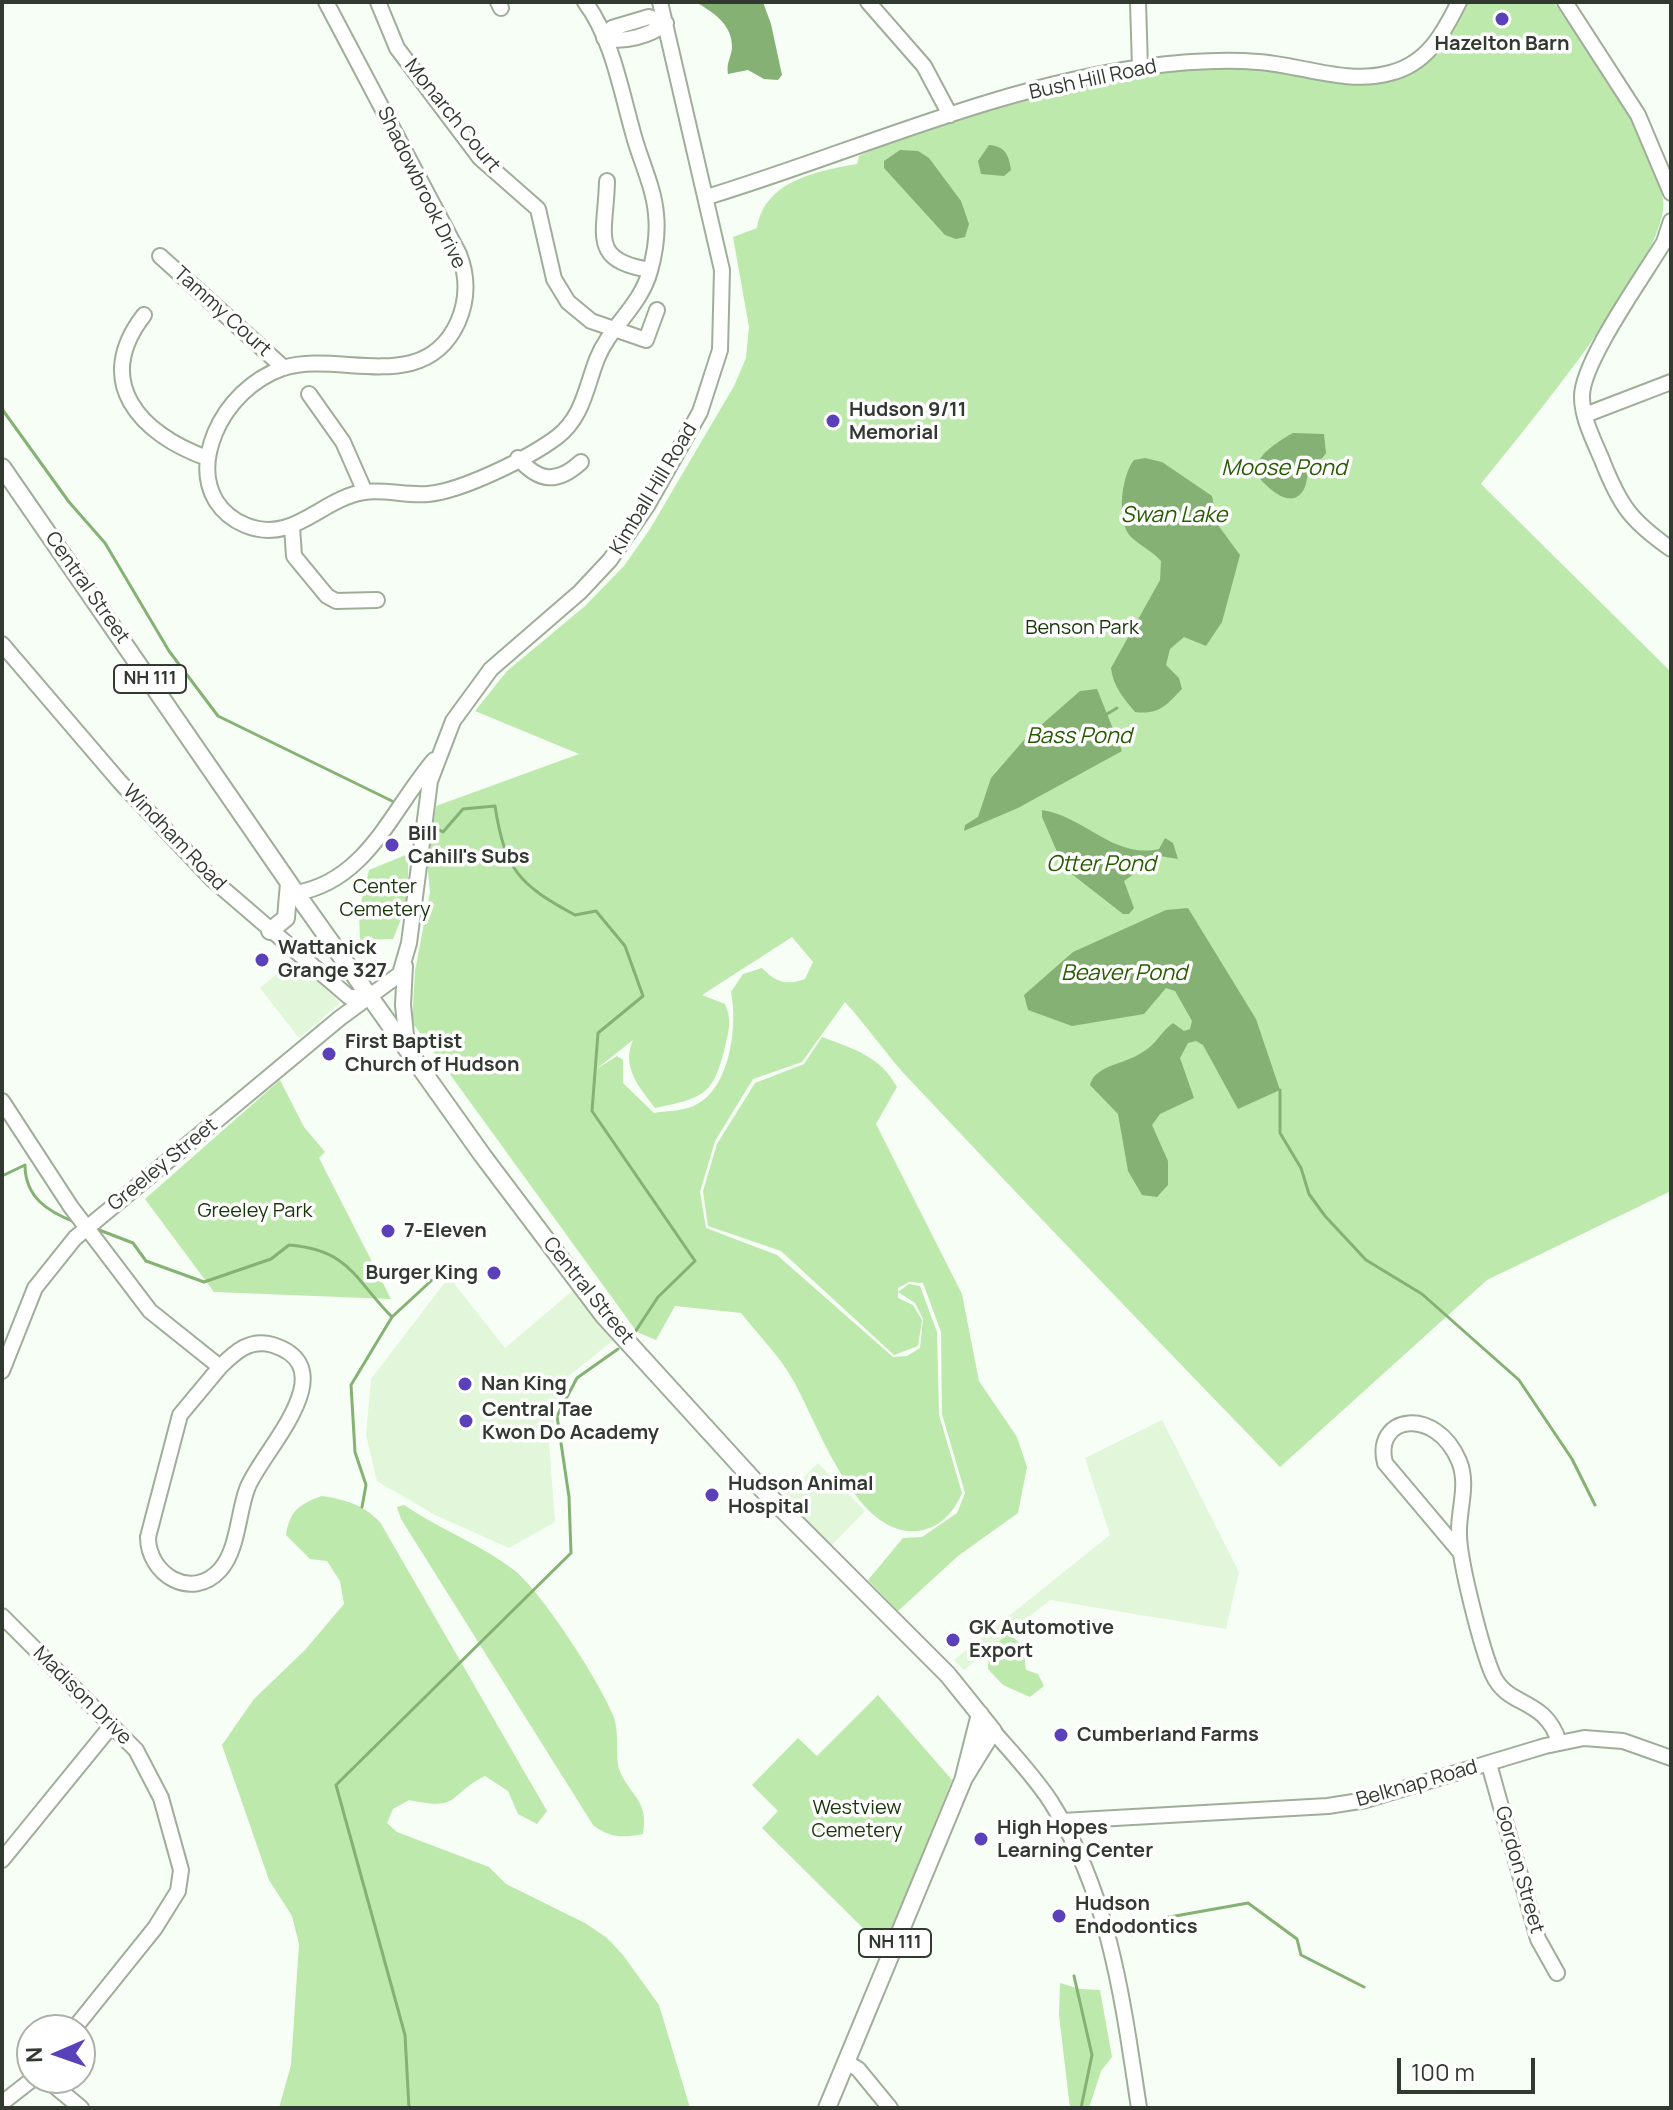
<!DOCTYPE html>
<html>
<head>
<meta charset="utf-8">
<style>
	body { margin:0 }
	#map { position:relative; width:1673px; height:2110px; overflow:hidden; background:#f7fef5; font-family:Manrope,sans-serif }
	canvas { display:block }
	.frame { position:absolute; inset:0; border:4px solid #323930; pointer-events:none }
	.north { position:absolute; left:16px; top:2014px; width:80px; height:80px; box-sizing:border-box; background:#fff; border:2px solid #adb0ac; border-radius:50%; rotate:268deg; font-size:22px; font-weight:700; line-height:32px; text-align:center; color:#323930 }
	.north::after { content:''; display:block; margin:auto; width:28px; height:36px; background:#5a41b9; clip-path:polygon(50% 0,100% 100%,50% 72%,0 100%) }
	.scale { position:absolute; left:1397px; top:2058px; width:138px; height:36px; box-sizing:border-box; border:4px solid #323930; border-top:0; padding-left:10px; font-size:24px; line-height:28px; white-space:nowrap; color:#323930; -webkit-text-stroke:6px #fff; paint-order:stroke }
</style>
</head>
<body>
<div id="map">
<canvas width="1673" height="2110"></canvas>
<div class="frame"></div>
<div class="north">N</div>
<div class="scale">100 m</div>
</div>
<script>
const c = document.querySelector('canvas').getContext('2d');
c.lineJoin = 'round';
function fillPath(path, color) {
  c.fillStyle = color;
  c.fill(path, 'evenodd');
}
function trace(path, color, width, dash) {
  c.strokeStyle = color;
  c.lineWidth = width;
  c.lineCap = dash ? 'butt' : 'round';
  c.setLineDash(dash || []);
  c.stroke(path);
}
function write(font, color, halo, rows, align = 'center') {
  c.font = font + ' Manrope,sans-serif';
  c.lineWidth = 7;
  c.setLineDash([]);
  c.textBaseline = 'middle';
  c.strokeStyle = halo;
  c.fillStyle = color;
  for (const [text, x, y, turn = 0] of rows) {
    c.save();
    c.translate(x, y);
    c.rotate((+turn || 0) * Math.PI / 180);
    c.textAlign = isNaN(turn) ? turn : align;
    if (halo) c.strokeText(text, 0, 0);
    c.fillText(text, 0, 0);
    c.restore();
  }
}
fillPath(new Path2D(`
	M296 958 340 1003 299 1038 260 988Z
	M449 1277 505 1348 577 1287 616 1338 564 1380 549 1442 555 1522 509 1548 435 1515 377 1481 366 1435 371 1379Z
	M1162 1420 1239 1572 1226 1629 1050 1600 964 1670 954 1660 1110 1535 1085 1458Z
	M818 1463 865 1511 831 1546 783 1498Z`), '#e2f6d9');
fillPath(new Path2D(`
	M1468 2H1554C1590 56 1651 136 1663 199 1673 253 1519 436 1481 484L1671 672V1191L1487 1280 1280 1467C1156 1339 1033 1211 911 1081 887 1056 868 1027 845 1002L802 1062 753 1079 715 1141 700 1192 706 1228 777 1255 893 1357 907 1356 920 1348 923 1319 915 1303 898 1292 909 1284 920 1286 937 1332 939 1415 962 1493C954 1512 940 1528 918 1531 856 1538 818 1424 794 1382 781 1357 758 1335 741 1313L675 1306 656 1340 637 1332 412 1022 415 971 430 892 427 861 436 806 579 754 475 711 507 671 585 606 624 566 650 529 734 386 746 358 749 327 733 237 757 228C765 180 818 171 857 164L859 156 894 140 961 120 1001 101 1051 96 1157 68 1227 63 1380 82C1427 74 1448 42 1468 2ZM792 937 813 962 805 979C787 986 775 982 762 968L743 974 731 992C738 1027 730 1093 691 1107 680 1111 666 1111 654 1113L623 1083V1060L617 1056 595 1070 633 1040C621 1067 639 1087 655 1108 703 1098 713 1096 725 1047 729 1030 732 1020 725 1004L702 995Z
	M408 854V902L393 939 360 940 359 911 369 870Z
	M822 1037C854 1049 880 1056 897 1087L876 1124 962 1294 979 1381 1017 1437 1027 1467 1018 1513 958 1556 898 1611 868 1580 903 1538 922 1537 957 1513 965 1493 942 1414 941 1332 923 1283 909 1282 898 1288V1298L913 1305 922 1320 918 1346 894 1355 781 1251 708 1226 703 1191 717 1144 755 1083 804 1064Z
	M280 1080 304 1127 325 1152 319 1158 391 1299 214 1292 145 1199Z
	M321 1496C344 1499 364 1505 380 1522L547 1811 537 1824 518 1814 508 1791 485 1776C446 1796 461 1811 409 1800L393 1809 387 1823 397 1832 489 1867 506 1884 585 1923 607 1938 623 1955 659 2005 690 2108H279L291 2065 299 1944 292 1916 269 1880 222 1745 254 1699 305 1650 344 1604 340 1581 327 1561 310 1559 286 1535C290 1510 299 1505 321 1496Z
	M404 1505C439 1529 480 1544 514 1570 541 1591 600 1682 613 1715 620 1732 615 1757 619 1769 630 1797 649 1799 643 1834 622 1838 610 1838 593 1825L401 1519 397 1507Z
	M1008 1634 1023 1645 1026 1670 1038 1674 1044 1686 1030 1697 1003 1685 988 1669 989 1650Z
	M878 1695 952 1780 884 1949 762 1828 778 1811 752 1785 798 1738 817 1756Z
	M1060 1983 1080 1989 1100 1990 1112 2057 1101 2071 1089 2108H1070L1059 2015Z`), '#bde9ac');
fillPath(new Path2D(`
	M696 2H763L771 24 782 75 778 80 764 79 748 70 728 74C726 63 731 58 732 48 733 24 712 12 696 2Z
	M989 145C1005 146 1009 155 1011 170L1004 176 981 174 978 161Z
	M900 150 918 151 929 158 961 201 969 224 965 237 956 239 945 235 884 168V161Z
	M1293 433 1324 434 1326 453C1322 460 1318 460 1312 465 1306 472 1308 482 1304 489 1291 514 1262 483 1254 471 1260 452 1276 443 1293 433Z
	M1145 458 1162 462 1212 496 1218 525 1240 555 1222 622 1206 646 1184 637 1170 649 1166 665 1179 678 1182 689C1166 705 1160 715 1135 712 1124 699 1113 686 1111 668L1160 580 1161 561C1152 551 1141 546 1131 537 1116 522 1121 476 1134 460Z
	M1097 689 1122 751 1018 808 964 831 965 825 978 817 991 778 1024 740 1080 691Z
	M1042 810C1086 817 1113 859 1159 849L1165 838 1173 843 1178 859 1160 856 1124 881 1134 908 1129 914H1123L1064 868 1042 817Z
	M1188 908 1256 1019 1280 1090 1238 1109 1203 1045 1196 1041 1188 1043 1180 1058 1194 1098 1160 1114 1152 1125 1168 1161V1185L1157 1197 1142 1195 1128 1171 1118 1114 1090 1085C1094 1067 1121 1064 1136 1056 1157 1046 1159 1033 1173 1023L1184 1031 1190 1029 1192 1021 1175 991 1166 988 1144 1014 1072 1026 1028 1010 1024 995 1073 952 1166 910Z`), '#86b174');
trace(new Path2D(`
	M2 409 69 502 105 543 169 651 218 716 392 801
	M1107 714 1117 708
	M436 828 443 832 463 809 495 806C505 871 520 885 575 915L596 911 625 946 643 996 598 1033 592 1111 695 1261 658 1297 635 1332
	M1280 1090V1133L1301 1168 1309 1194 1325 1216 1366 1260 1422 1294 1519 1380 1572 1459 1595 1505
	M2 1176 25 1165C25 1197 48 1212 75 1222
	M94 1228 133 1243 146 1261 204 1282 271 1259 289 1245C350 1250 354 1279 392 1317
	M362 1507 366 1485 355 1452 351 1385 392 1317 432 1280
	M1132 1935 1164 1918 1248 1903 1297 1939 1301 1955 1364 1987
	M1074 1976 1092 2055 1081 2108
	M409 2108 405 2035 336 1785 571 1553 569 1497 557 1416 577 1378 618 1349`), '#86b174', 3);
const minor = new Path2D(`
	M326 2 459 254C468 277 468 299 458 322 424 397 339 350 283 368 252 379 227 404 215 433 206 455 203 479 216 501 223 512 233 520 245 525 293 545 320 499 364 492 385 489 407 496 428 494 462 491 529 458 557 437 583 417 586 387 597 359 610 326 640 307 650 271 655 253 658 233 656 214 654 189 642 164 635 140 622 96 613 39 585 2
	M378 2 397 48 480 158 538 209 554 279 568 302 591 321 646 340 657 310
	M498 2 501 8
	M868 2 924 66 950 115
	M1138 2 1140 67
	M1565 2 1638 115 1671 193
	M649 17 666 23C650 36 624 43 604 38L612 28Z
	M607 181C606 234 588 260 650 270
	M707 197C851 153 993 88 1143 67 1181 62 1220 59 1258 62 1302 65 1347 85 1390 73 1427 64 1443 34 1459 2
	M1671 221 1664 242C1645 274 1581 363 1582 397 1582 418 1594 441 1602 460 1620 506 1631 521 1671 549
	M160 256 284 368
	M144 315C92 382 140 434 207 458
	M309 394 343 442 365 492
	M1585 415 1671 382
	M518 458C539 482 557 484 581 462
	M292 527 294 556 327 596 336 601 377 600
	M2 644 120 782 213 880 349 997H372
	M296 893C367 881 392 809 434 760
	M405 966 403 1005 407 1045
	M2 1101 71 1207 150 1311 220 1367C235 1352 250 1338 273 1345 348 1369 259 1454 247 1489 238 1513 238 1550 220 1570 192 1601 148 1575 148 1537L180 1415 220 1367
	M2 1371 35 1288 75 1238 340 1018 400 974 409 943 430 781 453 721 491 669 580 592 610 560 647 506 700 412 720 350 722 270 660 2
	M1460 1552 1385 1463C1373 1415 1436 1406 1459 1461 1469 1485 1458 1510 1459 1534 1459 1561 1482 1650 1493 1675 1508 1708 1545 1697 1559 1742
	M2 1616 136 1750 161 1798 181 1870 178 1891 155 1928 73 2030
	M993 1731C1013 1754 1034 1776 1051 1802 1110 1895 1123 2002 1139 2108
	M1489 1764 1538 1939 1557 1973
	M1062 1821 1328 1806 1366 1800 1545 1746 1584 1738 1623 1741 1671 1758
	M2 1860 112 1725
	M846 2062 858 2069 890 2108
	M45 2078 81 2108
	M2 2103 34 2078`);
const major = new Path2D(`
	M2 467 296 893 483 1156 603 1315 758 1485 948 1675 993 1731 964 1778 827 2108
	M270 931 286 918 289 883
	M964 1777 980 1714`);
trace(minor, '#9fae99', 18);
trace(major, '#9fae99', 20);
trace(minor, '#fff', 14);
trace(major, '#fff', 16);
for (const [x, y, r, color] of [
	[1502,19,8,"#5a41b9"],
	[833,421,8,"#5a41b9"],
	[392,845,8,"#5a41b9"],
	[262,960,8,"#5a41b9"],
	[329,1054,8,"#5a41b9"],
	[388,1231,8,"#5a41b9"],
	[494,1273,8,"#5a41b9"],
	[465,1384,8,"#5a41b9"],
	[466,1421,8,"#5a41b9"],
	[712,1495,8,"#5a41b9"],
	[953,1640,8,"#5a41b9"],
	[1061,1735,8,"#5a41b9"],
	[981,1839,8,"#5a41b9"],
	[1059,1916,8,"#5a41b9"]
]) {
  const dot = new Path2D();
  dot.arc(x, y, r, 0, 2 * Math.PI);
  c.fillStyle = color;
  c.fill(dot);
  trace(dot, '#fff', 3);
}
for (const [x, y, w] of [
	[150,679,72],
	[895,1943,72]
]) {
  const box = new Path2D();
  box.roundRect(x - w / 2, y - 14, w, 28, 6);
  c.fillStyle = '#fff';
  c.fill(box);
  trace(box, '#323930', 2);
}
write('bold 18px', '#323930', null, [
	["NH 111",150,679],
	["NH 111",895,1943]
]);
write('bold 20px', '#323930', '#fff', [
	["Hazelton Barn",1502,44,"center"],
	["Hudson 9/11",849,410],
	["Memorial",849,433],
	["Bill",408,834],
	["Cahill's Subs",408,857],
	["Wattanick",278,948],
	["Grange 327",278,971],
	["First Baptist",345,1042],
	["Church of Hudson",345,1065],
	["7-Eleven",404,1231],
	["Burger King",478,1273,"right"],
	["Nan King",481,1384],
	["Central Tae",482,1410],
	["Kwon Do Academy",482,1433],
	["Hudson Animal",728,1484],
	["Hospital",728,1507],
	["GK Automotive",969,1628],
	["Export",969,1651],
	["Cumberland Farms",1077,1735],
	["High Hopes",997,1828],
	["Learning Center",997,1851],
	["Hudson",1075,1904],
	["Endodontics",1075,1927]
], 'left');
write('20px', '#323930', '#fff', [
	["Bush Hill Road",1093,80,-12],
	["Monarch Court",452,116,51],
	["Shadowbrook Drive",421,188,64],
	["Tammy Court",222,312,42],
	["Kimball Hill Road",654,489,-59],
	["Central Street",87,588,55],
	["Windham Road",174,838,46],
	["Greeley Street",163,1165,-39],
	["Central Street",588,1291,51],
	["Madison Drive",82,1696,45],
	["Belknap Road",1417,1784,-16],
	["Gordon Street",1519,1870,74]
]);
write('20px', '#19360b', '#fff', [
	["Benson Park",1082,628],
	["Center",385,887],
	["Cemetery",385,910],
	["Greeley Park",255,1211],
	["Westview",857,1808],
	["Cemetery",857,1831]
]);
write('italic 22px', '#275c01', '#fff', [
	["Moose Pond",1284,469],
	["Swan Lake",1174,516],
	["Bass Pond",1079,737],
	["Otter Pond",1101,865],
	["Beaver Pond",1124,974]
]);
</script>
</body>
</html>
